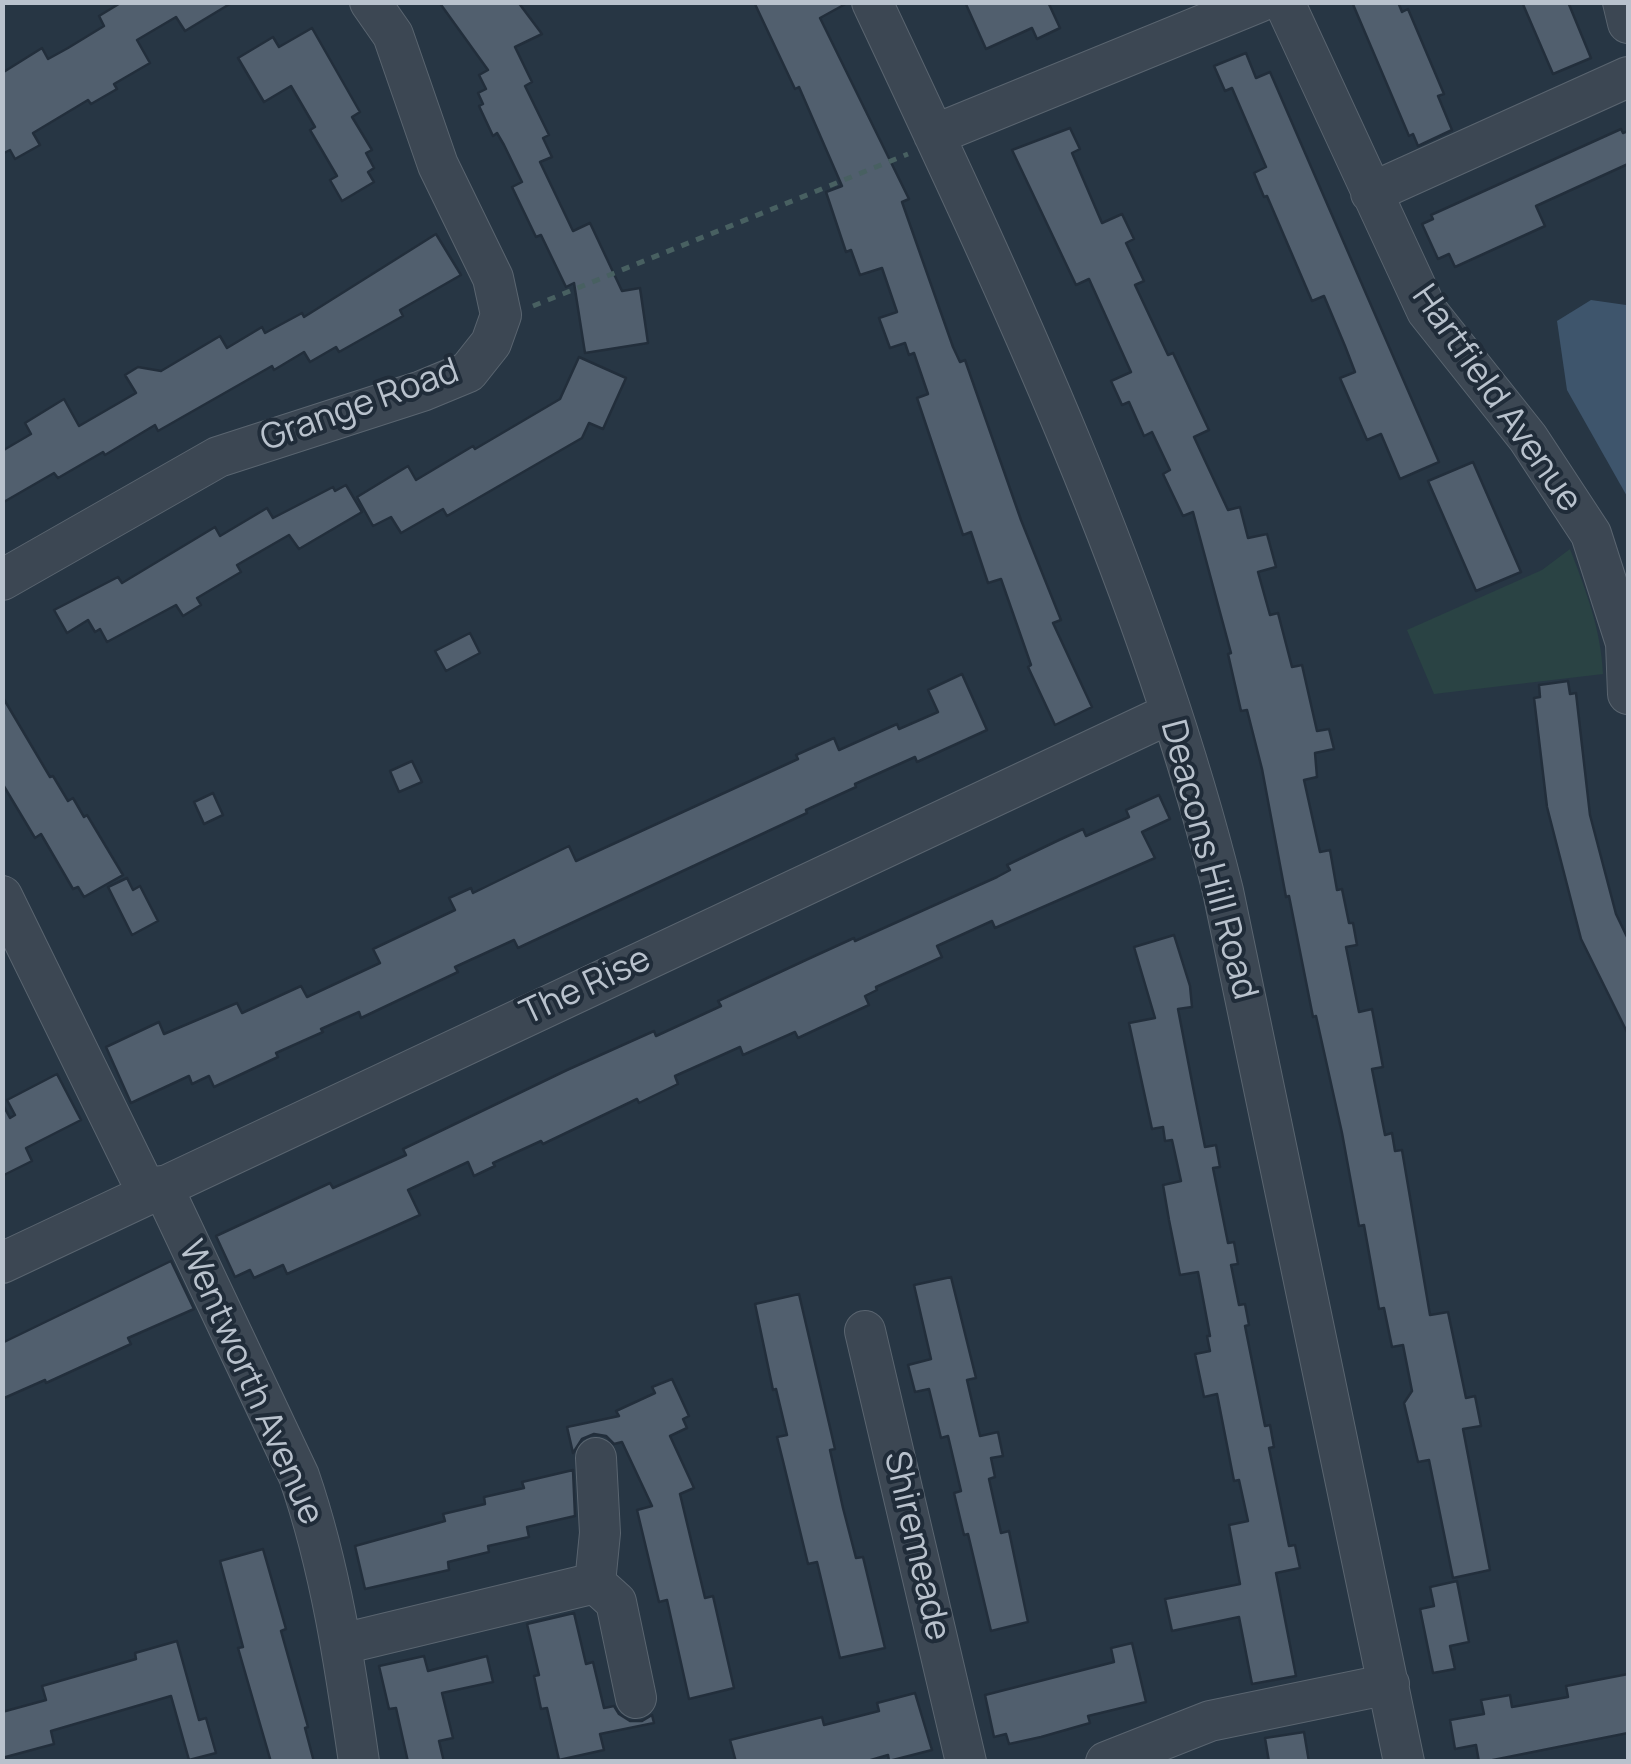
<!DOCTYPE html>
<html>
<head>
<meta charset="utf-8">
<style>
	body { margin:0 }
	#map { position:relative; width:1631px; height:1764px; overflow:hidden; background:#273644; font-family:Manrope,sans-serif }
	canvas { display:block }
	.frame { position:absolute; inset:0; border:5px solid #b9c2cd; pointer-events:none }
</style>
</head>
<body>
<div id="map">
<canvas width="1631" height="1764"></canvas>
<div class="frame"></div>
</div>
<script>
const c = document.querySelector('canvas').getContext('2d');
c.lineJoin = 'round';
function fillPath(path, color) {
  c.fillStyle = color;
  c.fill(path, 'evenodd');
}
function trace(path, color, width, dash) {
  c.strokeStyle = color;
  c.lineWidth = width;
  c.lineCap = dash ? 'butt' : 'round';
  c.setLineDash(dash || []);
  c.stroke(path);
}
function write(font, color, halo, rows, align = 'center') {
  c.font = font + ' Manrope,sans-serif';
  c.lineWidth = 8;
  c.setLineDash([]);
  c.textBaseline = 'middle';
  c.strokeStyle = halo;
  c.fillStyle = color;
  for (const [text, x, y, turn = 0] of rows) {
    c.save();
    c.translate(x, y);
    c.rotate((+turn || 0) * Math.PI / 180);
    c.textAlign = isNaN(turn) ? turn : align;
    if (halo) c.strokeText(text, 0, 0);
    c.fillText(text, 0, 0);
    c.restore();
  }
}
fillPath(new Path2D(`
	M1570 549C1586 591 1601 629 1603 674L1434 694 1407 630 1542 570Z`), '#2a4344');
fillPath(new Path2D(`
	M1591 300 1626 305 1628 310V498L1567 390 1557 321Z`), '#3e556c');
const building = new Path2D(`
	M122 2H233L185 31 176 17 137 40 150 63 114 84 117 89 91 104 88 100 33 133 40 145 15 159 10 150 2 154V73L42 48 48 59 68 48 104 26 99 16Z
	M439 2H518L542 34 515 47 532 82 525 86 549 135 543 138 552 157 540 162 573 231 590 223 622 291 640 288 648 343 585 353 574 283 566 287 541 235 536 237 512 187 522 182 504 145 497 133 493 136 479 106 483 104 478 93 486 89 479 75 488 70Z
	M754 2H849L820 18 909 199 902 202 953 347 960 362 965 360 1021 520 1061 620 1053 623 1092 707 1055 725 1028 667 1031 665 1001 579 988 583 971 532 963 535 917 398 928 394 914 353 909 355 905 343 890 348 879 318 897 312 882 268 860 275 851 250 846 252 826 192 842 186 799 87 795 89Z
	M965 2H1048L1060 28 1037 39 1032 28 986 49Z
	M1352 2H1398L1402 12 1408 9 1444 94 1438 96 1452 130 1418 146 1413 134 1409 136Z
	M1522 2H1568L1591 58 1553 74Z
	M312 28 360 112 352 117 372 150 366 153 374 168 368 172 374 182 342 201 330 180 337 176 310 130 315 127 291 86 264 102 238 58 273 37 279 47Z
	M1246 53 1256 78 1270 72 1439 462 1400 479 1381 434 1367 440 1340 378 1355 372 1345 346 1324 296 1312 301 1267 196 1264 197 1254 173 1266 167 1232 88 1225 91 1214 66Z
	M1070 128 1080 149 1072 153 1102 223 1122 214 1134 239 1126 243 1144 281 1135 285 1168 355 1173 353 1209 430 1194 437 1228 510 1240 507 1248 538 1267 534 1276 567 1258 572 1270 615 1278 613 1292 667 1302 665 1317 731 1329 729 1334 749 1315 753 1317 777 1304 780 1320 852 1330 850 1337 890 1342 889 1349 923H1353L1357 945 1346 947 1359 1012 1372 1009 1383 1067 1372 1069 1385 1135 1392 1133 1395 1151 1402 1150 1430 1315 1448 1312 1466 1398 1475 1396 1481 1426 1463 1429 1490 1570 1453 1578 1429 1460 1418 1462 1404 1403 1412 1391 1403 1345 1392 1347 1384 1308 1379 1309 1364 1225 1359 1226 1342 1133 1316 1016 1313 1017 1289 896 1286 897 1262 769 1247 710 1241 711 1228 654 1231 653 1193 512 1183 516 1163 474 1170 470 1152 432 1144 436 1129 402 1122 405 1111 381 1131 372 1089 279 1076 285 1012 150Z
	M1621 129 1623 133 1628 131V164L1536 206 1545 226 1455 267 1449 254 1438 259 1422 224 1433 219 1431 215Z
	M436 234 461 275 400 310 403 316 339 352 336 347 310 362 304 352 274 370 272 366 158 431 155 425 105 455 103 452 58 478 54 473 2 503V451L31 434 25 423 64 399 79 426 136 393 125 375 138 367 161 371 220 336 227 348 262 327 265 333 302 313 304 317Z
	M579 357 626 378 603 429 589 423 582 438 447 516 443 509 401 533 391 517 373 526 357 497 408 466 416 480 473 446 475 449 560 399Z
	M1473 462 1521 572 1476 591 1428 481Z
	M346 485 362 512 299 549 289 535 237 565 241 572 197 598 201 605 183 616 176 605 107 642 100 629 95 632 88 620 67 633 54 610 118 577 122 583 215 527 220 536 267 508 273 518 333 487 335 491Z
	M470 633 480 653 446 671 435 651Z
	M962 674 987 730 917 762 915 757 855 784 856 787 806 810 807 813 518 948 514 940 455 967 458 972 361 1018 359 1012 321 1029 323 1032 276 1053 278 1057 214 1087 209 1076 192 1084 189 1076 131 1103 106 1047 159 1022 164 1034 237 1003 242 1013 301 986 307 997 380 963 373 949 455 910 449 898 471 888 473 893 569 846 576 861 798 759 796 755 834 738 839 750 897 724 899 729 938 712 928 690Z
	M1568 681 1570 694 1576 693 1590 815 1616 914 1628 939V1034L1581 939 1547 807 1534 698 1540 697 1539 685Z
	M2 696 50 777 53 776 68 801 73 798 84 817 87 815 123 875 84 897 78 887 73 889 41 834 35 838 2 783Z
	M412 761 422 782 399 792 390 771Z
	M213 793 223 815 204 824 194 802Z
	M1159 795 1170 819 1142 832 1155 858 995 928 992 921 937 946 942 957 876 987 877 990 865 996 869 1005 798 1038 795 1032 743 1055 740 1047 675 1076 678 1084 639 1103 637 1099 543 1144 541 1141 493 1163 495 1166 474 1176 468 1162 408 1190 420 1215 380 1233 287 1274 283 1265 254 1278 250 1270 235 1277 216 1236 330 1183 333 1188 406 1155 403 1149 567 1070 654 1031 656 1036 721 1006 718 1001 808 959 854 938 855 941 997 877 1010 870 1007 865 1059 840 1083 829 1086 836 1129 817 1126 810Z
	M127 878 133 890 140 886 158 921 132 935 108 887Z
	M1174 935 1190 986 1192 1007 1178 1009 1193 1087 1205 1147 1216 1145 1220 1167 1213 1168 1228 1243 1234 1242 1238 1264 1231 1265 1239 1305 1245 1304 1249 1325 1245 1326 1265 1426 1270 1425 1274 1447 1269 1448 1289 1546 1295 1545 1300 1568 1276 1573 1296 1676 1252 1684 1239 1617 1172 1631 1165 1599 1240 1584 1229 1525 1248 1521 1239 1480 1234 1481 1217 1394 1204 1397 1195 1354 1210 1351 1207 1336H1210L1198 1272 1180 1275 1169 1220 1163 1185 1181 1181 1172 1140 1165 1141 1163 1127 1152 1129 1129 1023 1155 1018 1134 947Z
	M57 1074 81 1120 26 1148 32 1161 2 1176V1103L10 1118 15 1115 7 1100Z
	M171 1261 194 1309 128 1338 131 1344 46 1383 45 1380 2 1399V1343Z
	M951 1277 976 1378 967 1380 980 1436 998 1432 1003 1456 991 1458 995 1477 989 1479 1001 1533 1009 1531 1028 1622 991 1631 968 1534 964 1535 954 1493 961 1491 948 1436 941 1438 929 1389 915 1392 908 1365 931 1359 914 1285Z
	M799 1294 835 1449 830 1450 843 1508 856 1558 863 1557 885 1648 840 1658 817 1562 808 1564 783 1461 777 1437 787 1435 776 1389 773 1390 755 1304Z
	M672 1379 689 1416 683 1419 687 1428 670 1436 694 1488 680 1494 705 1598 713 1596 734 1688 689 1699 667 1600 659 1602 637 1510 652 1506 622 1442 614 1444 606 1436 594 1434 582 1439 573 1453 567 1427 619 1416 616 1411 655 1393 652 1387Z
	M573 1470 575 1516 527 1527 529 1537 488 1546 489 1552 448 1562 449 1570 365 1589 355 1546 445 1521 443 1514 485 1504 484 1497 524 1488 522 1482Z
	M263 1549 286 1629 281 1631 308 1727 305 1728 314 1762H271L238 1648 243 1647 220 1561Z
	M1457 1581 1469 1642 1450 1646 1455 1669 1433 1673 1420 1609 1434 1606 1430 1587Z
	M574 1613 586 1664 593 1662 604 1708 614 1706 619 1714 630 1721H642L652 1715 654 1723 600 1734 604 1750 559 1760 547 1708 541 1709 534 1676 539 1675 527 1624Z
	M177 1641 199 1720 206 1718 216 1753 189 1760 171 1696 51 1731 54 1744 2 1758V1712L46 1700 42 1686 136 1659 135 1653Z
	M1132 1643 1146 1702 1088 1716 1090 1723 1041 1737 1009 1744 1006 1734 994 1737 985 1695 1114 1662 1111 1648Z
	M424 1656 428 1671 487 1656 493 1682 442 1693 453 1738 439 1741 444 1762H408L396 1708 389 1709 379 1666Z
	M1628 1674V1733L1483 1762H1479L1476 1745 1455 1749 1450 1720 1484 1714 1481 1700 1510 1695 1512 1707 1568 1697 1566 1686Z
	M915 1693 932 1750 889 1761 888 1755 864 1762H736L730 1740 822 1717 824 1725 879 1711 877 1703Z
	M1304 1732 1309 1762H1269L1265 1738Z`);
fillPath(building, '#515f6e');
trace(building, '#222e3b', 2.5);
const minor = new Path2D(`
	M872 2C1006 287 1147 586 1223 891L1404 1762
	M1284 2 1427 311 1528 438 1591 534 1626 643 1628 694
	M1623 2 1628 23
	M934 135 1259 2
	M1371 193 1628 77
	M2 580 218 457 422 391 468 372 491 343 501 315 493 278 438 165 393 35 370 2
	M2 896 147 1192
	M162 1186 299 1476C331 1569 345 1665 359 1762
	M2 1263 1171 713
	M865 1331 966 1762
	M596 1458 600 1533 595 1583 616 1602 636 1698
	M342 1644 595 1583
	M1106 1762 1210 1721 1389 1684`);
trace(minor, '#5a6570', 42);
trace(new Path2D(`
	M533 306 908 154`), '#486061', 5, [8, 8]);
trace(minor, '#3c4753', 40);
write('35px', '#b9c2cd', '#202c39', [
	["Hartfield Avenue",1496,399,55],
	["Grange Road",360,406,-20],
	["Deacons Hill Road",1208,860,75],
	["The Rise",586,987,-25],
	["Wentworth Avenue",250,1383,66],
	["Shiremeade",916,1546,77]
]);
</script>
</body>
</html>
